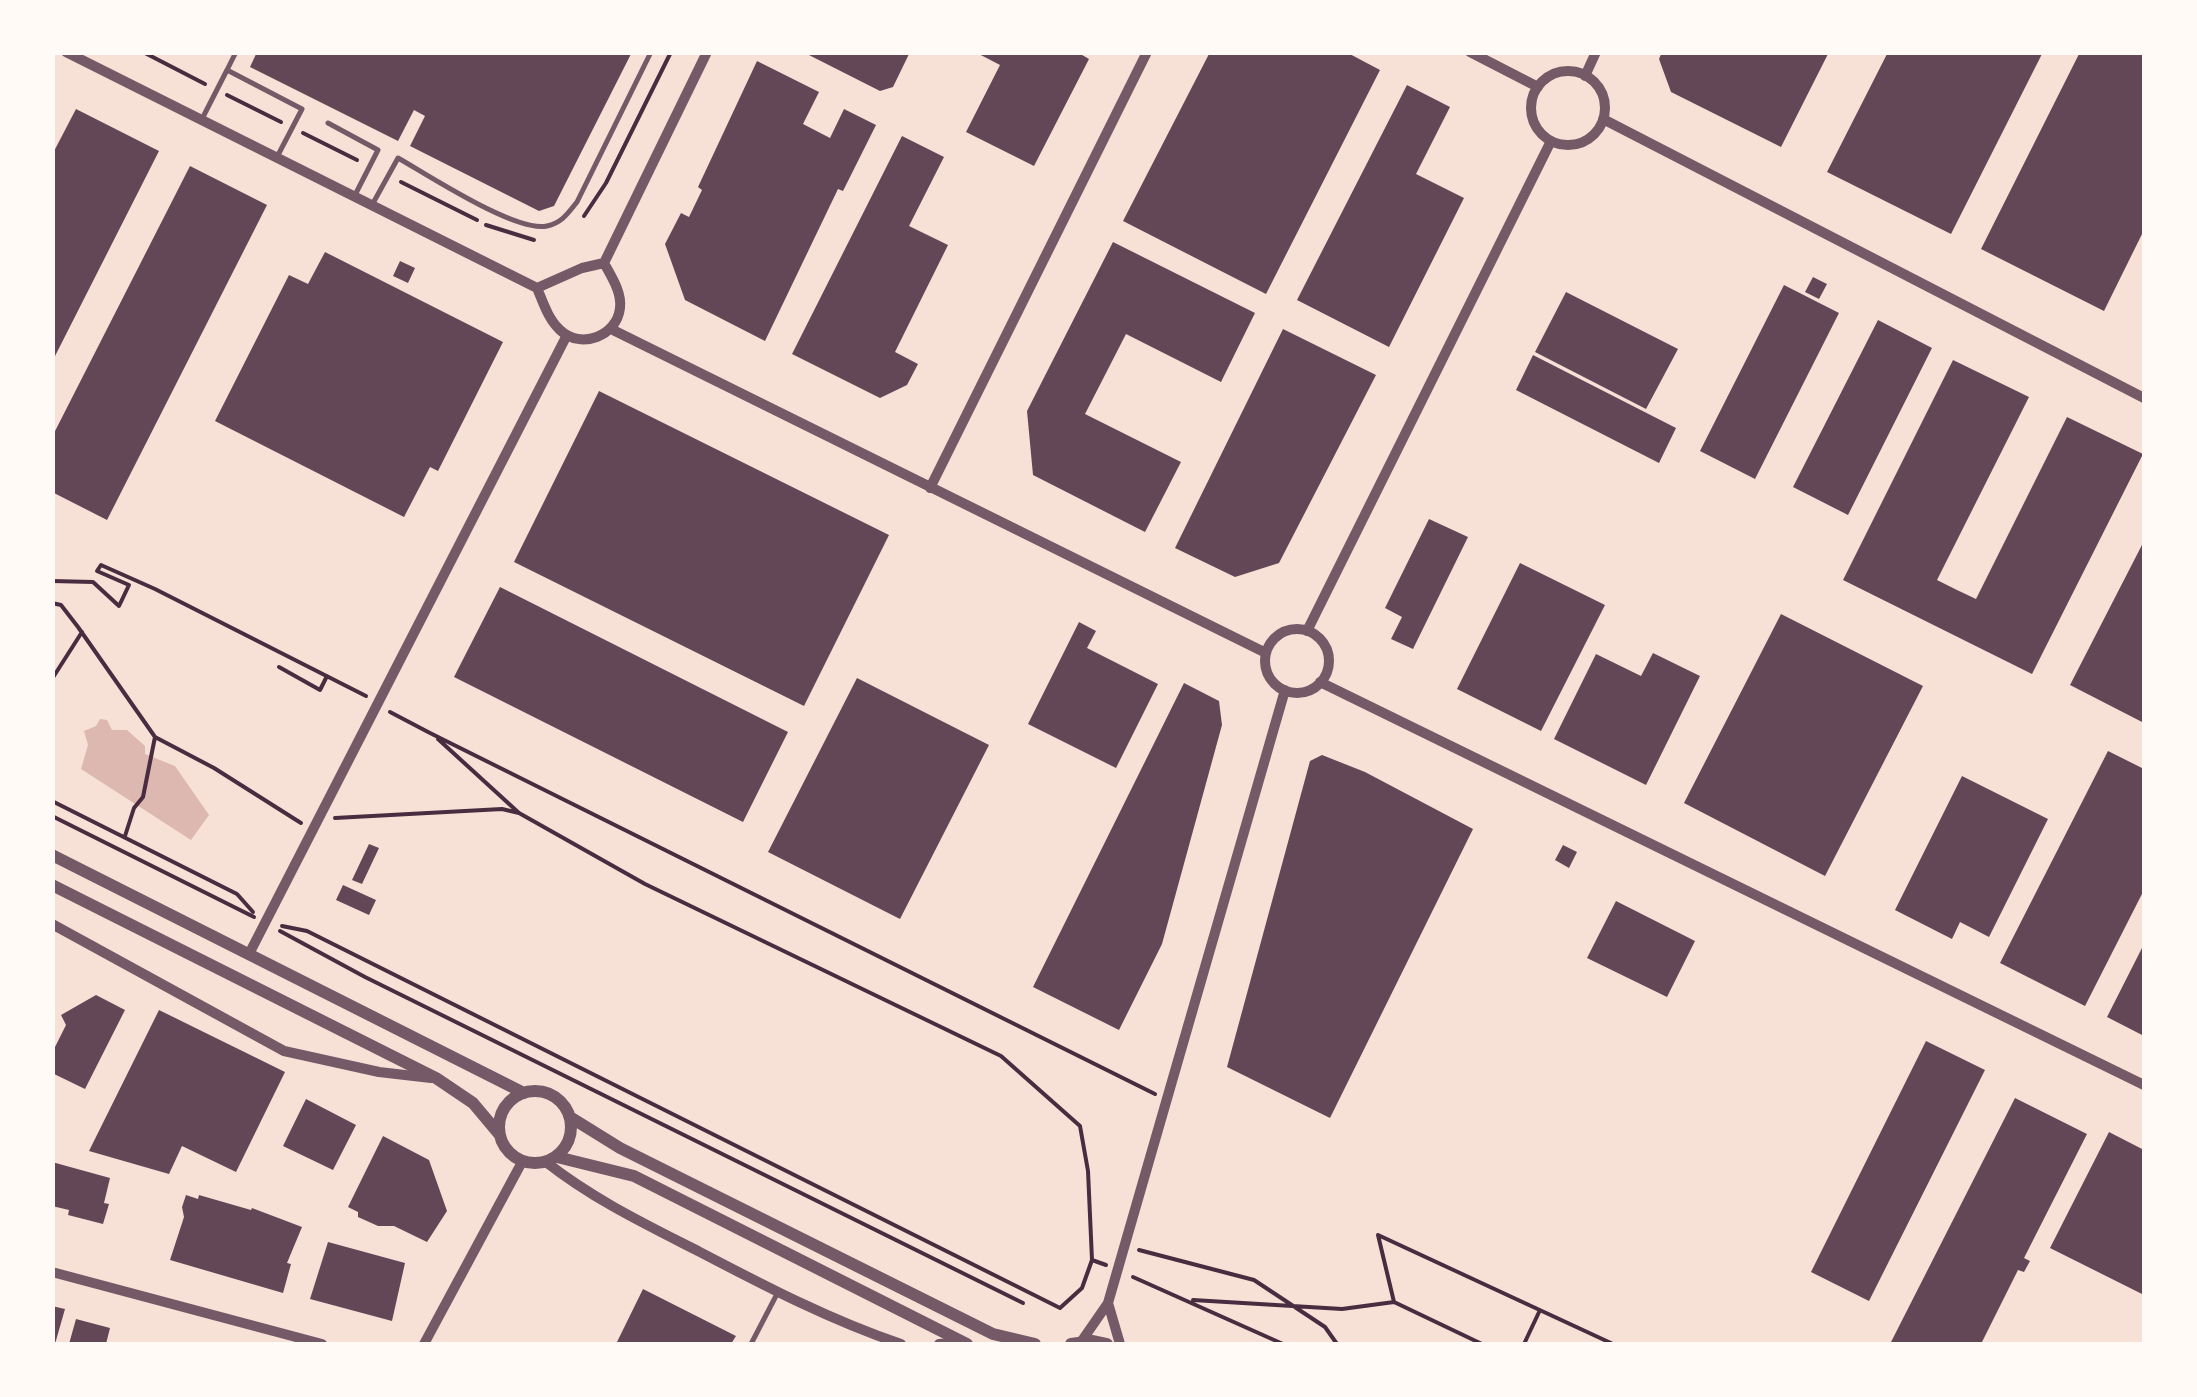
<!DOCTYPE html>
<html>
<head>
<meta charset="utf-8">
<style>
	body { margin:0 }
	#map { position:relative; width:2197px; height:1397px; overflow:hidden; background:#f7e1d7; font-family:"Exo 2",sans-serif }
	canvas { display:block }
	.frame { position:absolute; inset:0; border:55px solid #fffaf5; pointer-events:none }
</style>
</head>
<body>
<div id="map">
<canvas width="2197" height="1397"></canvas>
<div class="frame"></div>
</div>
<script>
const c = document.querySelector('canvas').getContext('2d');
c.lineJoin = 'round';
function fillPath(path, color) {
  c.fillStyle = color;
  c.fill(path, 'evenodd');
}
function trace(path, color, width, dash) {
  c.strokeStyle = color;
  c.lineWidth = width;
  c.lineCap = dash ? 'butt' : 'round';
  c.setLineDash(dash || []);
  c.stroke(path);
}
fillPath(new Path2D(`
	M100 719 107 720 112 730H127L145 746V754L175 766 209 815 191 840 81 769 88 745 84 731 96 726Z`), '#dcb8b0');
fillPath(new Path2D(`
	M257 52H632L554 206 539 211 410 146 425 116 414 110 398 141 250 67Z
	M803 52H910L893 87 880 91Z
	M975 52H1077L1089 59 1034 166 966 132 1000 65Z
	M1210 52H1346L1380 70 1266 294 1123 221Z
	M1662 52H1829L1781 147 1671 92 1659 59Z
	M1888 52H2043L1951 234 1827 172Z
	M2080 52H2144V230L2104 311 1981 249Z
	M757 61 819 92 803 124 830 138 844 109 876 125 843 191 838 189 765 341 685 300 665 244 681 213 689 217 702 190 698 187Z
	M1407 85 1450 107 1416 174 1464 198 1389 347 1297 300Z
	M76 109 159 151 52 362V155Z
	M902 136 944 157 909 226 948 245 895 352 918 364 907 385 880 398 792 354Z
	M190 166 267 205 107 520 52 492V437Z
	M1113 242 1255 313 1221 382 1126 334 1085 414 1181 462 1145 532 1033 475 1027 411Z
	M325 252 503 342 438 471 430 467 404 517 215 421 289 275 308 284Z
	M400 261 415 268 408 283 393 276Z
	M1813 277 1827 284 1819 299 1805 292Z
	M1784 285 1839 313 1755 479 1700 451Z
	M1566 292 1678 349 1646 409 1535 352Z
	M1878 320 1932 348 1848 515 1793 487Z
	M1283 329 1376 375 1279 563 1235 577 1175 548Z
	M1533 355 1676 428 1659 463 1516 390Z
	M1953 360 2029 397 1937 580 1957 590 1976 599 2067 417 2143 454 2032 674 1843 580Z
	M599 391 889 535 804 706 514 562Z
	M1429 519 1468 537 1413 649 1391 639 1402 617 1385 608Z
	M2144 541V723L2070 685Z
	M1520 563 1605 605 1541 731 1457 689Z
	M500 587 788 732 743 822 454 677Z
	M1781 614 1923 686 1825 876 1684 803Z
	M1079 622 1096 631 1087 648 1158 684 1116 768 1028 724Z
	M1653 653 1700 676 1646 785 1554 739 1596 654 1641 676Z
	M857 678 989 745 900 919 768 852Z
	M1184 683 1219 701 1222 725 1162 944 1119 1030 1033 987Z
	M2108 751 2144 769V890L2085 1006 2000 963Z
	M1322 755 1365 772 1473 829 1330 1118 1227 1067 1310 761Z
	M1962 776 2048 819 1989 937 1960 922 1952 939 1895 910Z
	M369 844 379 848 362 884 352 880Z
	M1563 845 1577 852 1569 868 1555 860Z
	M343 885 376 900 369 915 336 900Z
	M1616 901 1695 941 1667 997 1587 958Z
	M2144 944V1036L2107 1017Z
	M96 995 125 1010 85 1089 52 1073V1053L66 1025 61 1015Z
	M159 1010 285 1072 236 1172 182 1146 169 1174 89 1151Z
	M1926 1041 1985 1070 1869 1301 1811 1272Z
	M2015 1098 2087 1134 2024 1258 2030 1261 2024 1272 2018 1270 1981 1344H1890Z
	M306 1099 356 1125 333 1170 283 1146Z
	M2109 1132 2144 1150V1295L2050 1248Z
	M383 1136 429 1160 447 1211 427 1242 394 1226H378L358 1217V1212L348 1207Z
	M52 1162 110 1178 104 1203 109 1204 103 1224 68 1215 69 1210 52 1206Z
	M186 1195 198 1199 199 1195 251 1210 252 1208 302 1227 287 1263 291 1264 283 1293 170 1260 184 1217 182 1207Z
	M328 1242 405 1263 392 1321 310 1299Z
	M643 1289 736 1336 731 1344H616Z
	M52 1306 65 1309 55 1344H52Z
	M76 1319 110 1328 106 1344H69Z`), '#644757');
trace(new Path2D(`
	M143 52 205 84
	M227 95 281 122
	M303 133 357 160
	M401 182 477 220
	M584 216 606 183 671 52
	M486 225 534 240
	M52 581 93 582 119 606 129 585 97 571 101 565 155 589 366 696
	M52 603 61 605 78 627 155 737 214 768 301 823
	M279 667 320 690 327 676
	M52 679 82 632
	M390 712 430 733
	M430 733 1155 1094
	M438 739 519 813
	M52 801 237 894 253 912
	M52 816 254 917
	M335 818 502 809 519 813 645 884 1001 1056 1080 1126 1088 1171 1092 1260
	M125 836 134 808 143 797 155 737
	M282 926 307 931 1060 1308 1082 1288 1092 1260 1106 1265
	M280 931 365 977 1023 1303
	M1378 1235 1613 1344
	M1378 1235 1394 1302
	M1139 1250 1254 1280 1325 1327 1337 1344
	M1133 1277 1283 1344
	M1193 1300 1342 1309 1394 1302 1482 1344
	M1524 1344 1540 1310`), '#4a2c40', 4);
trace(new Path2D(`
	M227 70 236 52
	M203 117 227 70 302 109 277 157
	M328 123 378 150 355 195
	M372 205 398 158C428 175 516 233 547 226 562 223 568 213 577 202L651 52
	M751 1344 778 1292`), '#755966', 5);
trace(new Path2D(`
	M66 52 537 288
	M1470 52 1538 87
	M1531 108a37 37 0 1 1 74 0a37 37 0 1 1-74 0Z
	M1585 76 1596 52
	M1603 119 2144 398
	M604 263 707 52
	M537 288C543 302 548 319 560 330 581 350 617 336 620 308 622 292 611 276 604 263
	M537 288 582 268 604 263
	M611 329 1266 653
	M930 488 1147 52
	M1265 661a32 32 0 1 1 64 0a32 32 0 1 1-64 0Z
	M1307 631 1551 141
	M1320 682 2144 1085
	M52 924 284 1051 379 1072 431 1078
	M249 954 567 335
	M546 1162C593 1199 645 1224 698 1251 765 1286 830 1320 901 1344
	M52 1272 322 1344
	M1108 1303 1120 1344
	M1081 1342 1108 1303 1285 690
	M424 1344 522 1162
	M939 1344 962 1342`), '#755966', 10);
trace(new Path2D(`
	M52 855 524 1093
	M52 885 436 1078 473 1103 499 1134
	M499 1127a36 36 0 1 1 72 0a36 36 0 1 1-72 0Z
	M570 1117 620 1148 993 1334 1035 1344
	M557 1157 634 1176 967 1344
	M1071 1344 1093 1341 1107 1344`), '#755966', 12);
</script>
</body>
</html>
